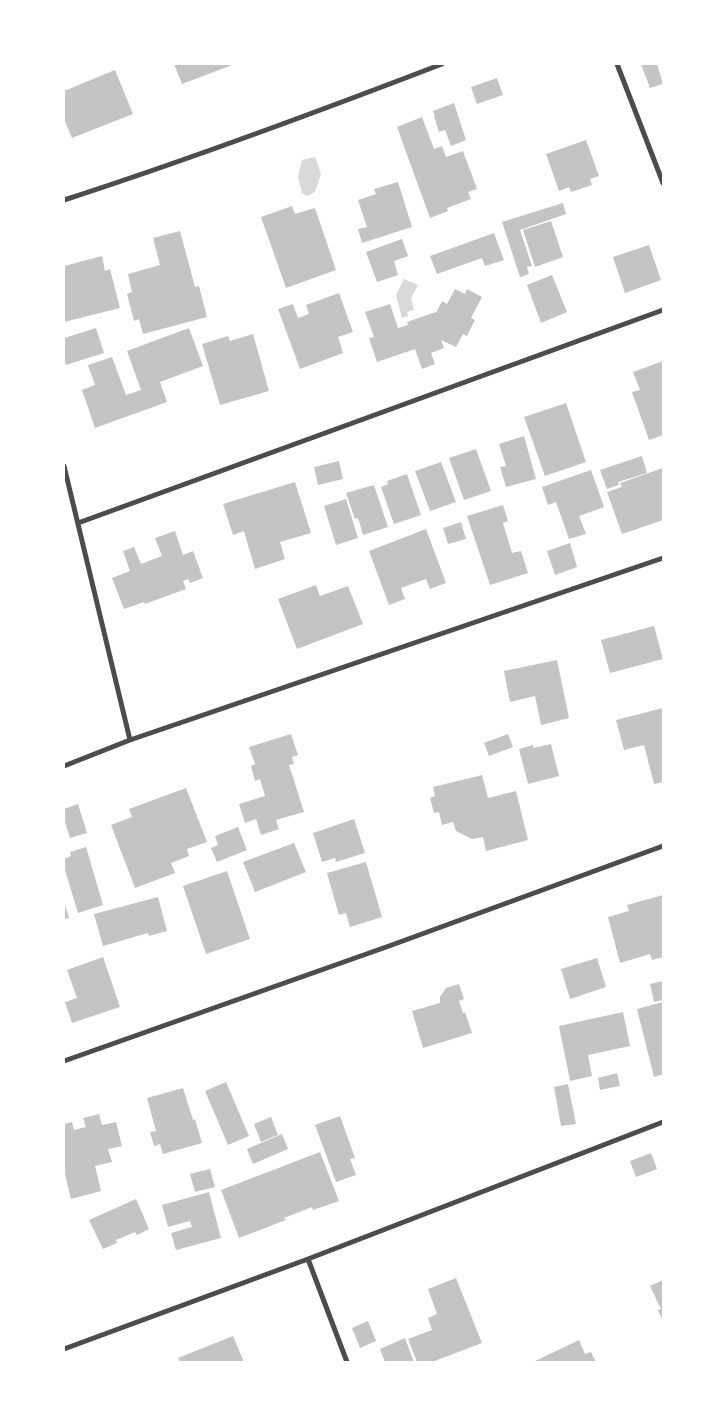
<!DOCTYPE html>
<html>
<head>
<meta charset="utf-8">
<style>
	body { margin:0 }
	#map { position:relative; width:727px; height:1426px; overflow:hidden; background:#fff; font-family:Poppins,sans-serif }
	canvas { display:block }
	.frame { position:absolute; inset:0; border:65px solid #fff; pointer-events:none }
</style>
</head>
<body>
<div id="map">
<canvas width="727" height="1426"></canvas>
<div class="frame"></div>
</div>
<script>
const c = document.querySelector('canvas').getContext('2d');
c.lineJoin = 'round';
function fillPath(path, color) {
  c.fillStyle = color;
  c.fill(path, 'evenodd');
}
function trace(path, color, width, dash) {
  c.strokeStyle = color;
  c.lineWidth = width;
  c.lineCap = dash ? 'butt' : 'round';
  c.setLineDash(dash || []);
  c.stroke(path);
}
fillPath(new Path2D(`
	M315 157 321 174 315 192 307 196 302 193 298 177 302 160Z
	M404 279 418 285 411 298 414 310 407 312 408 316 402 318 396 295Z`), '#d9d9d9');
fillPath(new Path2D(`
	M174 64H235L182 84Z
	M641 64H657L663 84 650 88Z
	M115 70 133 114 72 138 64 119V91Z
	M497 78 503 95 477 104 471 87Z
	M454 103 466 140 451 146 445 130 439 132 434 116H435L433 111Z
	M422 117 434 149 442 146 446 157 463 151 477 189 468 192 471 199 447 208 448 211 430 218 397 127Z
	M586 140 599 176 590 179 592 185 571 192 569 187 559 191 546 154Z
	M398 182 412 227 362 243 358 229 367 227 358 200 376 194 374 189Z
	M563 203 566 214 520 230 532 266 527 267 529 274 520 277 502 222Z
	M292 206 295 214 315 208 336 270 286 288 261 217Z
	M551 221 563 257 535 267 523 230Z
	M180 231 195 287 199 286 207 317 143 334 139 319 134 321 127 294 132 292 128 274 160 265 153 238Z
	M494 233 504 260 485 266 482 258 437 274 430 256Z
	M402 239 408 256 394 261 398 275 377 282 366 252Z
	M649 245 661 280 625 293 613 257Z
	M102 256 105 271 110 269 120 308 64 322V281H65L64 266Z
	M552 275 567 312 541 323 527 285Z
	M455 289 465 294 467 289 482 297 471 318 475 320 467 336 463 334 456 347 441 340 444 348 431 353 435 364 422 369 415 349 377 362 369 338 374 337 365 312 390 304 398 328 408 325 407 322 436 312V313L442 301 447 304Z
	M339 293 353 332 338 337 343 353 300 369 278 309 293 304 298 318 309 314 306 305Z
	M96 328 104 353 66 365 64 358V338Z
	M189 328 203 366 160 382 167 402 95 428 82 390 95 385 88 365 112 357 126 395 141 390 127 351Z
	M253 334 269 391 220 405 202 344 228 336 230 341Z
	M663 361V435L649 440 632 392 640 390 633 372Z
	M566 403 586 462 545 476 524 417Z
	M524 436 536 479 506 487 500 467 506 466 499 444Z
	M476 449 491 491 464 500 449 458Z
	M642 456 647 473 618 482 619 485 607 489 600 470Z
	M339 461 343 479 318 485 314 467Z
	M441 462 456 502 430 511 415 471Z
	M663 468V520L622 534 607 492 622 487 620 483Z
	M591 470 604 507 579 516 586 534 569 539 556 502 548 505 542 487Z
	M407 474 421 515 394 524 381 487 388 484 387 481Z
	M295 482 311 533 280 542 285 559 255 569 244 531 233 535 223 504Z
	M374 485 388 527 363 535 358 518 355 519 346 493Z
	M346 499 358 538 336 545 324 506Z
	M503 505 508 521 503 523 512 553 521 551 528 573 490 585 467 516Z
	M461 522 466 539 448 544 443 528Z
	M426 529 446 583 430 589 426 579 401 588 405 599 389 605 369 551Z
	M175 531 183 555 193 551 203 578 190 583 188 579 183 581 186 589 145 604 144 602 124 609 112 578 130 571 123 551 134 547 141 564 162 556 155 538Z
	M570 543 577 567 555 575 547 551Z
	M316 585 320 596 348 586 363 624 297 649 278 599Z
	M654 626 663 659 610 673 601 640Z
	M557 660 569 718 541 725 535 696 510 702 504 671Z
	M663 708V782L654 784 644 745 624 750 616 720Z
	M291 734 298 755 292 757 294 764 289 765 304 812 276 820 279 829 261 835 256 819 245 823 239 804 265 796 260 779 255 781 251 766 255 764 249 747Z
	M508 734 513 747 489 756 484 743Z
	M551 744 559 776 528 784 519 749 533 745V748Z
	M482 775 488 798 516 791 528 840 486 851 483 837 472 839 456 831 453 822 442 825 439 812 434 813 430 798 435 796 433 787Z
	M186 788 207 842 187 849 189 856 171 863 175 873 135 888 111 825 132 817 129 809Z
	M78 804 87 833 70 838 64 819V809Z
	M354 819 365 853 336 862 335 858 322 862 313 833Z
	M238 827 247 850 217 862 211 848 218 845 215 836Z
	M294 843 306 872 255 892 243 862Z
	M86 847 103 905 78 913 64 867V859L71 856 70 852Z
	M366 862 382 917 350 927 346 913 339 915 327 873Z
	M227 871 250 939 206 954 183 886Z
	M663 895V957L652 960 650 954 620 963 608 917 629 911 627 905Z
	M158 897 167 931 149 936 148 933 103 946 94 914Z
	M64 901 69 918 64 919Z
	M103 957 120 1007 72 1023 65 1002 77 998 67 970Z
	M597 958 606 987 570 999 561 969Z
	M663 981V1000L654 1002 650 984Z
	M459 984 464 999 459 1001 463 1013 465 1012 472 1033 423 1048 412 1011 440 1003V997L446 988Z
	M663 1002V1074L654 1077 637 1009Z
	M623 1012 630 1046 588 1055 592 1076 570 1081 559 1026Z
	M617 1073 620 1086 600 1090 598 1078Z
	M226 1082 249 1136 228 1145 205 1091Z
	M568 1084 576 1124 561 1126 554 1087Z
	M183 1088 193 1120 195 1119 202 1143 163 1154 160 1144 154 1146 150 1132 156 1131 147 1098Z
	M99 1114 102 1125 116 1122 122 1146 108 1149 112 1162 95 1166 101 1191 71 1199 64 1170V1124L72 1122 74 1130 86 1127 83 1118Z
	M340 1116 355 1158 350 1159 356 1175 336 1182 315 1125Z
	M271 1117 278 1135 261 1142 254 1124Z
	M282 1134 288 1149 253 1164 247 1149Z
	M320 1152 339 1201 313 1210 312 1207 284 1218 286 1220 239 1238 221 1190Z
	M651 1153 657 1169 636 1177 630 1161Z
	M210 1169 215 1187 195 1192 190 1174Z
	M209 1192 221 1238 176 1250 171 1233 192 1227 190 1221 168 1227 162 1205Z
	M136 1199 149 1229 137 1235 135 1232 116 1240 117 1243 103 1249 89 1220Z
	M456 1278 482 1343 432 1362H417L408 1339 432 1330 428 1318 437 1314 428 1289Z
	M663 1280V1321L658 1310 661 1309 650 1286Z
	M368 1321 376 1341 360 1348 352 1328Z
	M233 1336 244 1362H180L178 1358Z
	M405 1338 414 1362H385L380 1349Z
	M579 1340 585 1354 591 1352 596 1362H533Z`), '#c4c4c4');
trace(new Path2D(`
	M617 64 663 183
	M64 200C191 159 317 112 442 64
	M64 466 130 740
	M78 523 663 310
	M64 766 130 740 663 558
	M64 1061 389 946 663 846
	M308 1259 347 1362
	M64 1349 308 1259 663 1122`), '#4c4c4c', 5);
</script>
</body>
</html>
